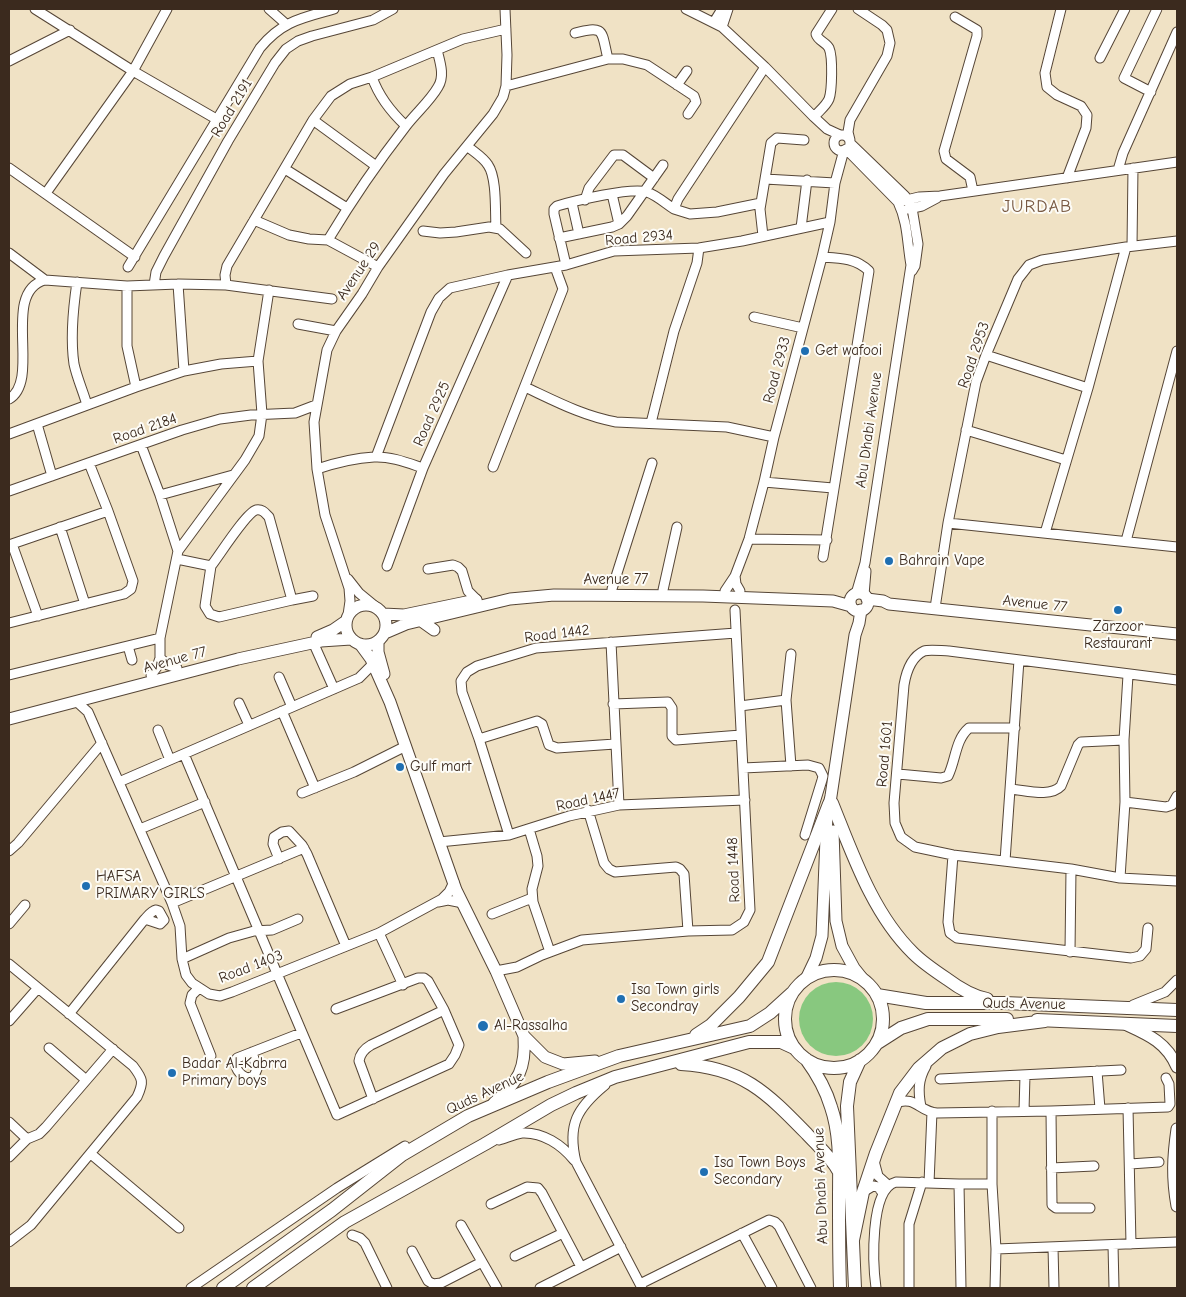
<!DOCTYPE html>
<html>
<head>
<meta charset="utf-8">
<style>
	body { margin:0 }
	#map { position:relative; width:1186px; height:1297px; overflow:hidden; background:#f0e2c5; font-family:"Comic Neue",sans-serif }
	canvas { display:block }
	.frame { position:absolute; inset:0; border:10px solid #3b2a1e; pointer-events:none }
</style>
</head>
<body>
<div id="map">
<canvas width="1186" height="1297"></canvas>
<div class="frame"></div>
</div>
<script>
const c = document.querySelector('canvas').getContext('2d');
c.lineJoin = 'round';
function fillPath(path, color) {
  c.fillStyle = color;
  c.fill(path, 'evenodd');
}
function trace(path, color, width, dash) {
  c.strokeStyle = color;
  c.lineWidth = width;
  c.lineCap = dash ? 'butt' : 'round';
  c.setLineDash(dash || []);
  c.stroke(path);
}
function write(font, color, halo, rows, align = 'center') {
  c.font = font + ' "Comic Neue",sans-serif';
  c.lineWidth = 4;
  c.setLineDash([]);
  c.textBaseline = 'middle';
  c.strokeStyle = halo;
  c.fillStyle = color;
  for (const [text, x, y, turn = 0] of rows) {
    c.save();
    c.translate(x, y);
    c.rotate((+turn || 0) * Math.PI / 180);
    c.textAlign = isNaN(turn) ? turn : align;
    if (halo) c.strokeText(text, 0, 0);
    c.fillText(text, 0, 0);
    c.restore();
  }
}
fillPath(new Path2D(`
	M799 1019a37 37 0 1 1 74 0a37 37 0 1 1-74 0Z`), '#88c87f');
const minor = new Path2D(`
	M35 9 133 71 218 120
	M269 9 286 24
	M686 9 722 27 765 67 814 117 827 129 840 135
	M1061 9 1045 73 1047 87 1057 95 1081 106 1087 115 1086 128 1067 178
	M955 17 977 30V36L944 151 946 159 970 177 973 191
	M714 22 722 9
	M722 27 728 9
	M575 33C606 25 601 31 608 59
	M1100 58 1125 9
	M9 61 70 30
	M372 77C379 97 391 112 406 126
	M677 85 687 71
	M506 86 608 59H623L647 65 694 96 696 102 688 114
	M1151 92 1124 78 1157 9
	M814 117C819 111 826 106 829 99 832 91 833 57 829 48 826 42 818 41 816 34L832 9
	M313 120 376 166
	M834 143a8 8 0 1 1 16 0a8 8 0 1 1-16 0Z
	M850 140 848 132 850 120 887 56 890 43 887 30 882 25 858 9
	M850 143 905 196 912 208 918 244 915 266 912 271
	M467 146C474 152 483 157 488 165 497 178 495 211 496 228
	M846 149 898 202C908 223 907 243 911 265L865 563 856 594
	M9 168 135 257
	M285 169 347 208
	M1118 170 1123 153 1177 32
	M765 179 835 183
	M46 193 133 71 167 9
	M612 194 619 224
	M585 200 589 188 614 155H623L654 178
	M898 202 919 197 940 196 1177 162
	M572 203 579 234
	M761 203 717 212 690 214 674 209 678 199 765 67
	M908 209 922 206 937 198
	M254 220 289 235 309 239 328 240 378 267
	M801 228 807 180
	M423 231 440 233 456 232 489 227 500 229 526 253
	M763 236 760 209 771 143 777 138 804 140
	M559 238 612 227 619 224 627 216 663 165
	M328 240C352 200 378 162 406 126 416 113 430 101 438 87 445 76 440 62 437 50
	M1132 246 1133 168
	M9 253 45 280
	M822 257C840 258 856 258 869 271L823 557
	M566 265 554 214V209L557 206C574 201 631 187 647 192 656 195 665 203 674 209
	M128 267 260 48C282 21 302 18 334 9
	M77 282C73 309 70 337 74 364 77 378 83 391 87 405
	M178 284 184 371
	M154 285 156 272 164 256 228 141 275 63 286 49 298 41 312 36 373 20 393 9
	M226 285 225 275 227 266 313 120 331 96 350 84 372 77 463 39 506 29
	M127 286V346L136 387
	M754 317 803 328
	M298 324 336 331
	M986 355 1088 388
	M525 387C555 401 583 416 616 422L727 427 774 437
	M9 399C42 380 0 292 45 280L127 286 178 284 226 285 332 299
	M651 423 674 331 697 263 699 248
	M37 424 52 476
	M966 430 1066 460
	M9 434 136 387 184 371 221 364 258 361
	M141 445 160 495 178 551
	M376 457 431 312 439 298 450 288 508 275 566 265 614 251 699 248 742 241 830 222
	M493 467 563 289 555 267
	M317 469C335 463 355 458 374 457 390 456 408 463 423 468
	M764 482 833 488
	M9 491 182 430 220 419 251 415 295 413 316 405
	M160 495 233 475
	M948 523 1177 547
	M60 527 85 604
	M1045 533 1088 388 1126 247
	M749 539 827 540
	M1126 541 1177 351
	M12 544 38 616
	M9 545 108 511
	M177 559 211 566C219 556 246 513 256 510 263 509 265 513 269 517L292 600
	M211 566 205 606 210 614 219 617 292 600 313 596
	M387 566 423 468 508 275
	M428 569 453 565 458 567 462 571 468 591 477 600
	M735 576 736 584 740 591
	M348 579 359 593 376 607
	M612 589 652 463
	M663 590 677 527
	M725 591 735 576 749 539 764 482 774 437 822 257 830 222 835 183 844 150
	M864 595 866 571
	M935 608 948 523 976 382 986 355 1018 279 1029 265 1042 260 1126 247 1177 241
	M348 615 350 601 349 588 325 515 317 469 314 422 327 350 336 331 362 294 378 267 444 174 493 114 503 97 506 86 507 55 505 9
	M9 623 124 594 131 589 133 581 108 511 89 463
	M313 642 334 689
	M611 642 619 805
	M128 646 132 660
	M160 658 168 665 177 668
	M9 675 160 638
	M151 675 157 667 160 658V638L178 551 245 460 259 436 262 414 258 361 269 290
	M279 677 292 707
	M1177 680 949 651C942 651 930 649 924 651 911 657 906 673 904 685L894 803 895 823 901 837 915 847 953 855 1071 869 1120 878 1177 881
	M77 702 88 712 172 903 180 926 182 959 186 975 192 983 209 994 220 996 232 992 379 933 442 899 449 892 454 882
	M239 703 249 725
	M613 704 668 702 672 708V736L676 740 741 735
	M740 706 786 700
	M282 711 315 788
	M158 730 170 760
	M479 739 537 721 542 724 549 745 557 748 615 744
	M184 754 337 1115 449 1064 455 1055 459 1045 444 1010 428 981 424 978H418L336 1009
	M791 766 786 700 791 654
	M743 768 808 765 819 768 823 776 822 780 805 835
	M898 774 941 778 948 776C956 760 955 740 969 728H1015
	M119 782 359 678 373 664
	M1010 789C1025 790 1050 798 1061 786L1078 745 1081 742 1124 740
	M302 793 354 772 406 746
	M1125 802 1166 807 1172 805 1177 796
	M588 810 604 863 609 869 615 872 676 867 680 869 684 874 688 931
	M140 829 205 802
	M529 829 537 856 538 866 532 889 533 902 550 952
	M509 835 479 739 462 692 461 681 467 672 477 666 536 648 736 633
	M439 842 509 835 569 816 619 805 745 800
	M9 851 18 843 102 743
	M953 855 948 922 950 933 957 938 1131 958 1140 956 1146 949 1148 928
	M279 859 273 844 274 837 282 832 289 831 302 845 307 854 346 946
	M1005 861 1019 660
	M1120 878 1125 802 1124 740 1128 675
	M438 902 448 900 463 903
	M172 903 304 848
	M492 914 532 898
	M9 924 25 905
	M379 933 403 985
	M1070 952 1071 869
	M182 959 229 938 254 931 272 930 298 919
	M9 964 133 1066C143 1079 144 1082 137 1097L31 1225 9 1242
	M496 971 517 967 542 955 582 940 688 931 732 930 744 922 750 910 735 610
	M199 988 192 995 190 1003 211 1056
	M1133 1005 1165 992 1177 980
	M69 1014 144 920C147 917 151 911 156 910L159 911 164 920 160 924 145 919
	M9 1021 38 988
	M49 1048 85 1079
	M252 1052 257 1069 254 1076 248 1078C239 1075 233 1067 237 1058L301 1033
	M1097 1071 1100 1109
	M940 1079 1121 1070
	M605 1085C577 1108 567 1125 576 1162L642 1288
	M373 1099 359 1061C360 1054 364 1049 371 1045L444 1010
	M895 1103C916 1095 919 1112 937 1113L1051 1111 1168 1107 1170 1104 1169 1084 1166 1078
	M921 1107C918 1091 918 1080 926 1066
	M1128 1108 1131 1244
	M992 1111V1184L996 1249 995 1288
	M1024 1111 1025 1075
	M1051 1111 1052 1205 1056 1208H1090
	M9 1122 27 1139
	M499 1140C506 1138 515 1134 522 1133 543 1132 562 1145 574 1160
	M91 1154 179 1228
	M9 1157 27 1139 39 1134 46 1127 113 1049
	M874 1161 878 1176 888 1185
	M1130 1164 1159 1162
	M1051 1168 1094 1166
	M929 1183 932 1112
	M959 1184H992
	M863 1192 873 1186 878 1187 883 1193
	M491 1204 527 1187 538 1188 542 1193 581 1267
	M461 1225 497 1288
	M742 1233 772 1288
	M352 1235 360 1238 365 1243 387 1288
	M1113 1245 1114 1288
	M1053 1247 1054 1288
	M996 1249 1177 1242
	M412 1251 428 1281 433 1284 441 1283 482 1262
	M515 1256 563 1233
	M640 1284 769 1220 775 1222 779 1226 811 1288
	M191 1288 337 1188 405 1146
	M540 1288 621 1247
	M876 1288C873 1266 869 1189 896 1182L959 1184 961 1288
	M909 1288V1224L922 1182`);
const tertiary = new Path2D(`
	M850 602a9 9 0 1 1 18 0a9 9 0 1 1-18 0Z
	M867 599 883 601 889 604 1177 634
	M346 625a20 20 0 1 1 40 0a20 20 0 1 1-40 0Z
	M383 614 404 615 476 600
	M420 620 434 630
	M385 633 406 624 510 599 554 595 703 596 833 601 851 606
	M317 637 333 630 346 621
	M378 641V652L384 674
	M360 644 371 659 390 702 456 890 496 971 524 1036 545 1057 563 1064 595 1061
	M9 719 238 659 321 641 351 639
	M833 831 836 921 842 946 854 968 862 978
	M806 979 816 958 822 936 827 814 831 796 855 635 859 623 861 610
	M1127 1025C1149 1035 1167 1043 1177 1067
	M494 1103C519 1081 526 1069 524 1036
	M1177 1129C1173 1157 1172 1178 1177 1206`);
const secondary = new Path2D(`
	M832 803C853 855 873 914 913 953 923 963 935 971 947 979 959 988 972 996 987 999
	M785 1019a49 49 0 1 1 98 0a49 49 0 1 1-98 0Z
	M877 995 926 1003H1004L1177 1010
	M1037 1020 1177 1026
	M696 1035 711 1025 739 997 768 962 829 804
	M876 1044 901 1028 928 1019H1007
	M806 1059C817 1074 826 1090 831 1107 841 1136 839 1169 839 1199 839 1229 839 1259 840 1288
	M681 1064C742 1067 767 1093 807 1134 818 1146 831 1157 839 1172
	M853 1240 863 1192 876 1153 900 1093 919 1068 942 1048 970 1034 998 1027 1045 1021
	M223 1288 332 1210 402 1155 468 1116 548 1082 619 1056 750 1026 770 1013 792 993
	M253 1288 345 1222 485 1144 551 1105 576 1093 615 1077 749 1042H781L794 1048
	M855 1288 847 1106 850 1082 860 1060`);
trace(minor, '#564637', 11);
trace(tertiary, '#564637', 13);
trace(secondary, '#564637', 14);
trace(minor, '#fff', 9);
trace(tertiary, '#fff', 11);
trace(secondary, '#fff', 12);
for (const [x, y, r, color] of [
	[805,351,5,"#1f6fb2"],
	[889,561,5,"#1f6fb2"],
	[1118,610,5,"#1f6fb2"],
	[400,767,5,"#1f6fb2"],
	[86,886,5,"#1f6fb2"],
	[621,999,5,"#1f6fb2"],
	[483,1026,6,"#1f6fb2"],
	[172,1073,5,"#1f6fb2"],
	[704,1172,5,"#1f6fb2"]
]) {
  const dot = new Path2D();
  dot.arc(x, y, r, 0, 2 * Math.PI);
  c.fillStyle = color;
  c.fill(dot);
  trace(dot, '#fdfcf7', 2);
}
write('15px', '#3b2a1e', '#fdfcf7', [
	["Road 2191",232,108,-59],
	["Road 2934",639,238,-5],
	["Avenue 29",359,271,-56],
	["Road 2953",974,355,-71],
	["Road 2933",777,370,-75],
	["Road 2925",432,414,-66],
	["Road 2184",145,429,-19],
	["Abu Dhabi Avenue",869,430,-82],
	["Avenue 77",616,580],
	["Avenue 77",1035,604,6],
	["Road 1442",557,634,-7],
	["Avenue 77",175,660,-15],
	["Road 1601",885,754,-85],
	["Road 1447",588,800,-12],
	["Road 1448",734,870,-92],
	["Road 1403",251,967,-21],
	["Quds Avenue",1024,1004,1],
	["Quds Avenue",485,1093,-25],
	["Abu Dhabi Avenue",821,1186,-92]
]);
write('15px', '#3b2a1e', '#fdfcf7', [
	["Get wafooi",815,351],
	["Bahrain Vape",899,561],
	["Zarzoor",1118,627,"center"],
	["Restaurant",1118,644,"center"],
	["Gulf mart",410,767],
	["HAFSA",96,877],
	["PRIMARY GIRLS",96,894],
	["Isa Town girls",631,990],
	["Secondray",631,1007],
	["Al-Rassalha",494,1026],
	["Badar Al-Kabrra",182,1064],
	["Primary boys",182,1081],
	["Isa Town Boys",714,1163],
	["Secondary",714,1180]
], 'left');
c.letterSpacing = '1px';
write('18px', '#795a43', '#fdfcf7', [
	["JURDAB",1037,207]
]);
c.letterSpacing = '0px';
</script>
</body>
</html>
